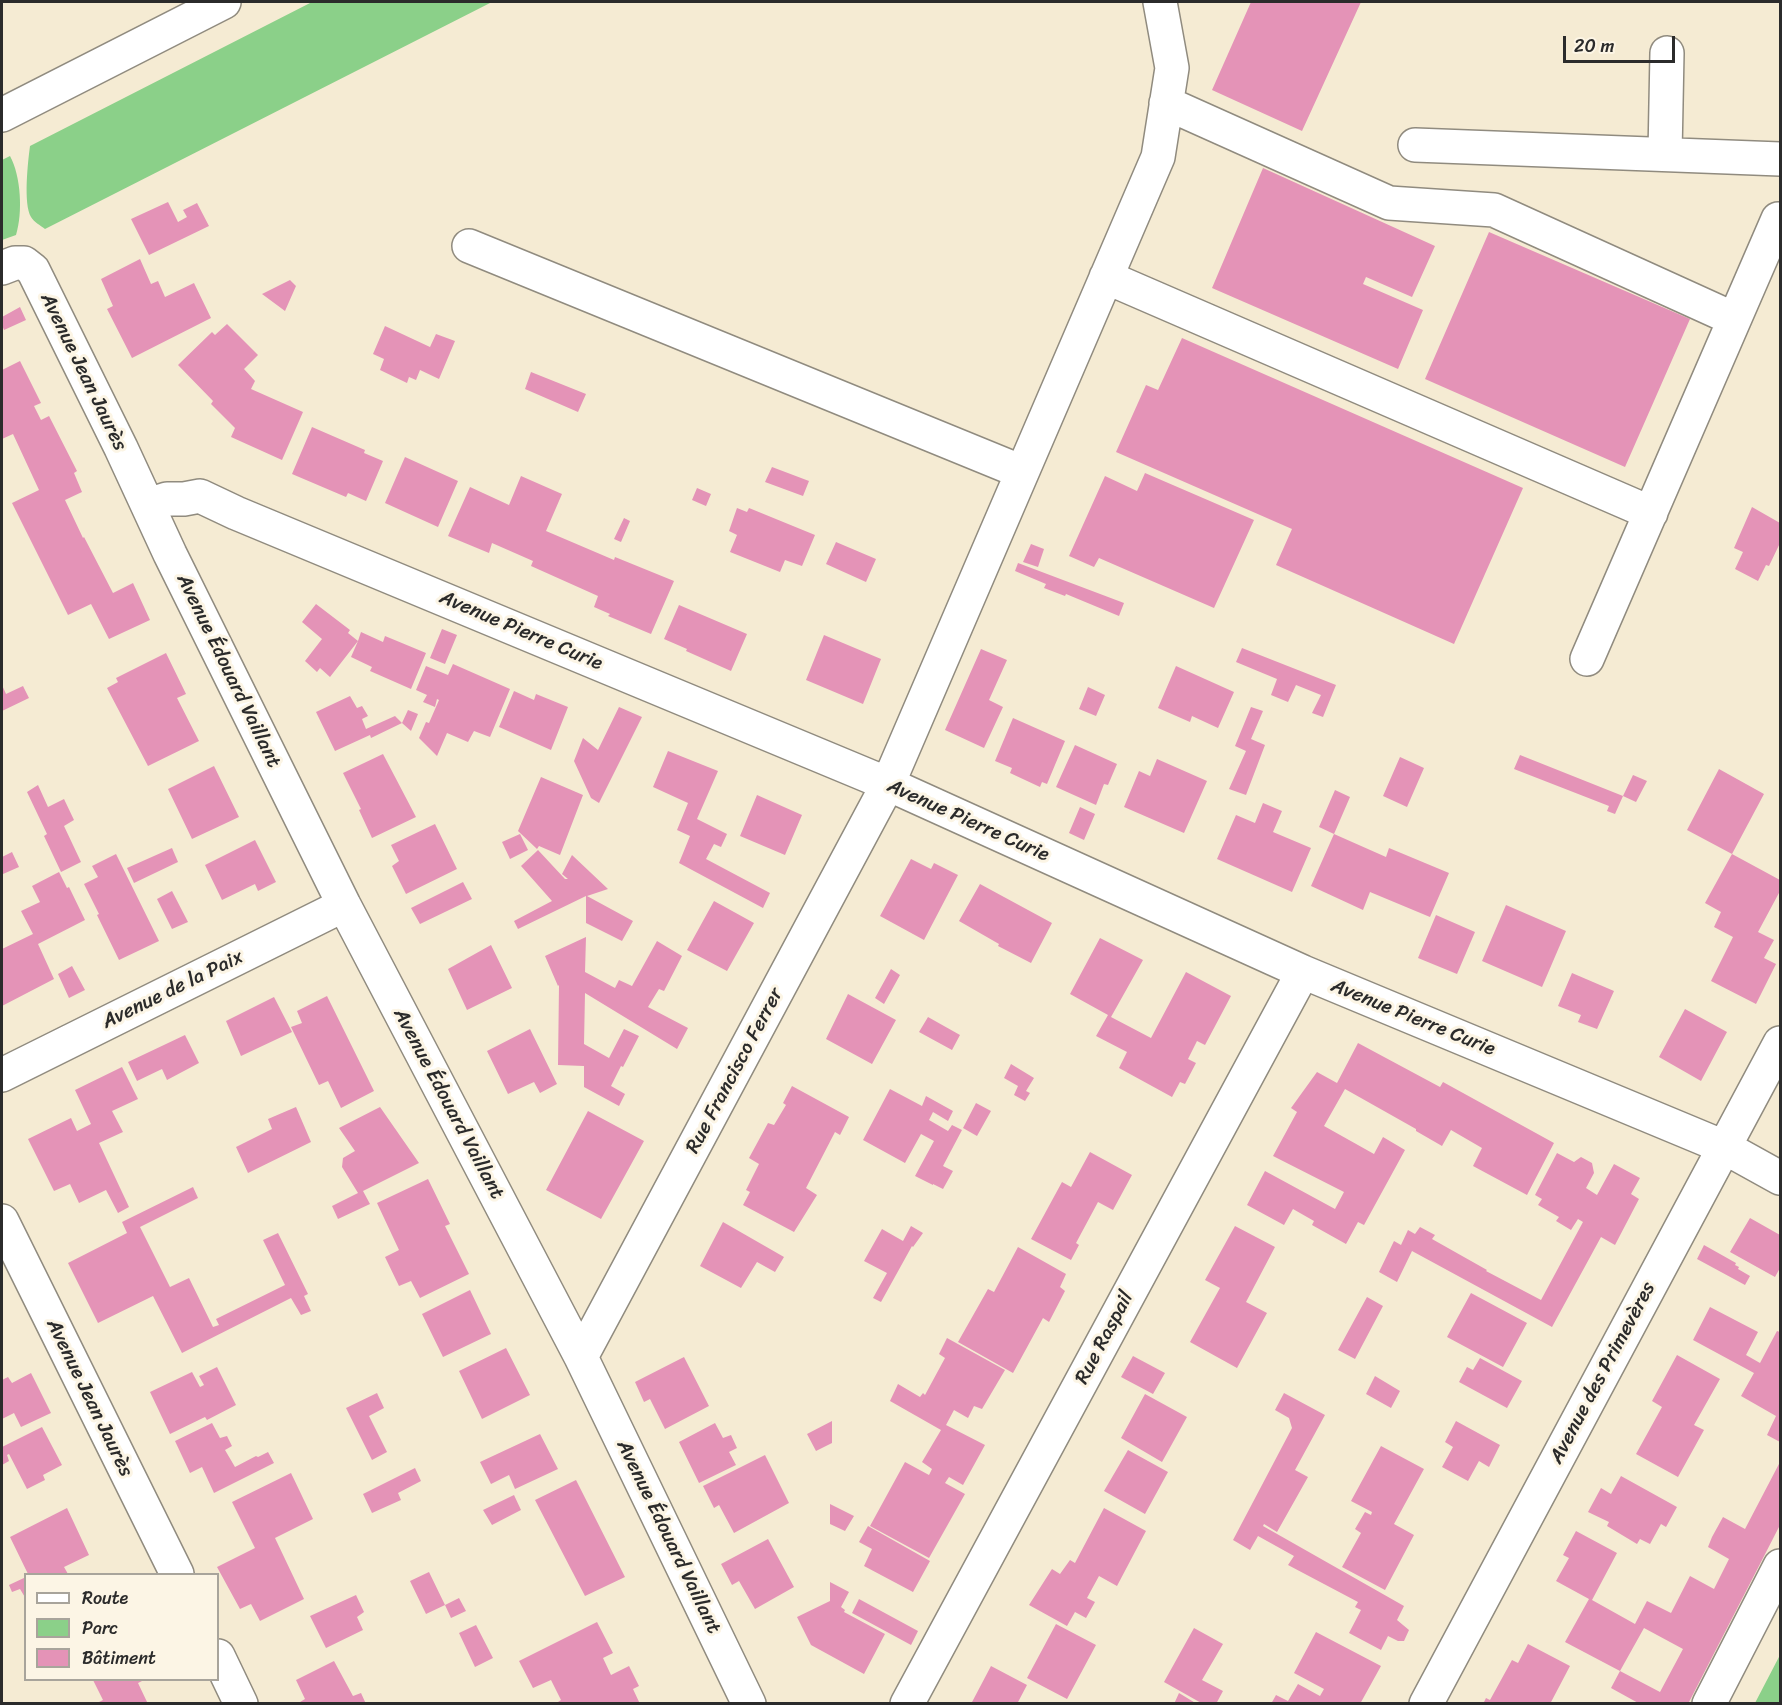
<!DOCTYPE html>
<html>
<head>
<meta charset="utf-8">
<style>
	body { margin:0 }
	#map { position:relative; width:1782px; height:1705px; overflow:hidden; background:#f5ebd3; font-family:Sriracha,sans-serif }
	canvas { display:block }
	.frame { position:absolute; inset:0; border:3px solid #2b2b2b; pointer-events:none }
	.legend { position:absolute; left:24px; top:1573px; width:195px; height:108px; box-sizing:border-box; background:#fcf5e5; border:2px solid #a8a49b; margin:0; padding:8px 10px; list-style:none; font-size:18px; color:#2b2b2b }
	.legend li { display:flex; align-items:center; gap:12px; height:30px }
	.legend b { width:30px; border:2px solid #a8a49b }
	.scale { position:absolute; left:1563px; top:36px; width:112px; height:27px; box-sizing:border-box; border:3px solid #2b2b2b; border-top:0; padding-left:8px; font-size:18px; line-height:21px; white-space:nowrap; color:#2b2b2b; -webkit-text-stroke:4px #fcf5e5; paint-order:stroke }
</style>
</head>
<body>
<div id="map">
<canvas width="1782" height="1705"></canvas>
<div class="frame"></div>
<ul class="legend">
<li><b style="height:8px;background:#fff"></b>Route</li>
<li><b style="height:16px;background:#8bd089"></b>Parc</li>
<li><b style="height:16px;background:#e493b7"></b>Bâtiment</li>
</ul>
<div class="scale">20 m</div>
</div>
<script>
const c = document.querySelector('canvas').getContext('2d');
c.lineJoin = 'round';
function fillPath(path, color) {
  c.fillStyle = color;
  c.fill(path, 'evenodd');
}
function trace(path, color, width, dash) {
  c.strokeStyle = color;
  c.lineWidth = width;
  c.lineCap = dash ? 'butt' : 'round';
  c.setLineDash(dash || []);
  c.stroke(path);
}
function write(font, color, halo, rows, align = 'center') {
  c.font = font + ' Sriracha,sans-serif';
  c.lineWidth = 6;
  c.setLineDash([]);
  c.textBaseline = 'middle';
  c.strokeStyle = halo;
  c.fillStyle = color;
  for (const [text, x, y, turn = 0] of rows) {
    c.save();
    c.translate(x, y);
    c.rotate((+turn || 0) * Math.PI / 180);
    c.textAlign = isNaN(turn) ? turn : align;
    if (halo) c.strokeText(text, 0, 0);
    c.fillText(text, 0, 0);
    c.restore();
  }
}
fillPath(new Path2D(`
	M312 2H492L45 229C40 225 34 222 31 217 23 204 28 161 30 146Z
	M10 156C21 176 23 213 16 235L2 240V160Z
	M1780 1655V1703H1755Z`), '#8bd089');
fillPath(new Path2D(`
	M1251 2H1361L1302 131 1212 90Z
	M1263 168 1435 246 1412 297 1366 277 1363 284 1423 310 1398 369 1212 288Z
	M168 202 178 222 187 217 183 210 197 203 209 226 149 255 131 219Z
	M1489 232 1690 319 1625 467 1425 379Z
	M140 259 151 284 158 281 165 297 194 283 211 318 132 358 107 309 113 306 101 279Z
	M290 280 296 286 285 311 262 294Z
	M20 307 26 320 4 330 2 325V317Z
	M227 324 258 355 244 369 255 381 251 389 303 412 282 460 231 437 235 428 211 404 213 401 178 365 212 332 215 335Z
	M385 326 430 347 436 334 455 341 439 379 420 370 416 380 409 377 407 383 380 370 384 359 373 354Z
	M1182 338 1523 488 1454 644 1276 565 1292 529 1116 452 1146 385 1158 390Z
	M20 361 41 403 34 406 41 420 49 416 77 471 74 473 82 492 65 500 83 538 84 537 113 593 133 583 150 620 109 639 91 604 68 615 12 503 39 490 13 434 2 439V370Z
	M531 372 586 394 578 412 525 389Z
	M312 427 365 450 364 453 383 461 366 501 348 493 346 497 292 474Z
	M405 457 458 481 438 527 385 503Z
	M772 467 809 481 803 496 765 482Z
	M1145 473 1254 520 1214 608 1099 558 1094 567 1069 556 1105 476 1137 491Z
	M521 476 562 494 546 531 614 560 615 557 674 581 651 634 608 616 610 614 594 607 598 596 531 566 533 561 492 543 489 553 448 536 470 487 509 505Z
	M697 488 711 494 706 506 692 500Z
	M1752 507 1780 523V543L1769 566 1766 565 1758 581 1735 569 1743 552 1734 548Z
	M737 508 747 512 749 508 815 535 802 566 785 560 780 572 730 552 737 535 729 531Z
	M624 518 630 521 621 542 614 539Z
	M836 542 876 559 866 582 826 564Z
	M1031 544 1044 549 1038 567 1023 562Z
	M1018 563 1124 603 1119 616 1066 594 1065 596 1044 588 1046 584 1015 571Z
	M316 604 350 630 348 633 358 641 361 632 383 642 385 636 426 653 411 689 370 671 372 667 351 657 358 641 330 677 320 668 317 672 305 661 322 639 302 622Z
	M679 605 747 634 731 671 686 651 687 649 664 639Z
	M442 629 457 635 445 664 430 658Z
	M824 635 881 659 863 704 806 680Z
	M1242 648 1336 685 1323 717 1312 713 1321 695 1296 685 1288 702 1271 695 1277 679 1236 662Z
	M981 649 1007 660 989 700 1003 707 984 748 945 730Z
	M166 653 186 694 177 698 199 741 148 766 107 688 118 682 116 678Z
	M453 664 510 689 490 737 474 731 468 742 447 733 437 756 419 738 426 722 429 723 439 700 437 699 435 707 423 702 427 695 416 690 426 666 448 675Z
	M1176 666 1234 692 1218 728 1192 716 1190 722 1158 708Z
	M2 685 6 694 23 686 29 698 2 711Z
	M1088 687 1105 695 1096 716 1079 709Z
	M514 691 534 700 536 694 568 707 551 750 499 727Z
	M350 696 357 708 362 706 368 716 362 719 366 729 395 716 402 723 371 738 370 735 335 751 316 712Z
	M619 707 642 717 599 803 591 798 574 761 583 738 598 750Z
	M1251 707 1263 711 1251 739 1265 745 1246 795 1229 789 1246 751 1235 746Z
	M408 710 418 714 411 731 402 723Z
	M1013 718 1065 741 1047 784 1042 782 1040 787 1010 773 1012 768 995 761Z
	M1075 745 1117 764 1108 785 1104 784 1096 805 1056 787Z
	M668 751 718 771 697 819 727 834 721 847 714 844 706 859 770 893 763 908 679 863 690 836 677 830 688 803 653 787Z
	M383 754 416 817 372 838 359 810 361 809 343 773Z
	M1520 755 1623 796 1615 814 1607 811 1609 806 1514 769Z
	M1400 757 1424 768 1407 807 1383 796Z
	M1157 759 1207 781 1184 833 1124 807 1139 771 1150 776Z
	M214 766 239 817 192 839 168 789Z
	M1719 769 1764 794 1732 854 1687 830Z
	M1633 775 1647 781 1636 802 1623 796Z
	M541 777 583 795 560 855 539 846 537 849 518 831Z
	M38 785 48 807 64 799 74 820 64 826 81 862 61 872 44 836 47 834 27 792Z
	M1335 790 1350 797 1334 834 1319 827Z
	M757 795 802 815 785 855 740 836Z
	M1263 803 1282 811 1273 832 1311 848 1292 892 1217 859 1236 815 1255 823Z
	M1080 807 1095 814 1084 840 1069 833Z
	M435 824 457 869 406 894 392 866 399 861 391 845Z
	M520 834 528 850 510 859 502 842Z
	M1334 834 1386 857 1389 848 1449 873 1430 917 1370 892 1363 910 1311 886Z
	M255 840 276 882 258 891 255 884 222 900 205 865Z
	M172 848 178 862 134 883 127 868Z
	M538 850 565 879H568L562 874 572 855 608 889 587 896 633 921 622 941 586 923V896L518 929 514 921 552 901 521 866Z
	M12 852 19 867 3 874 2 871V857Z
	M116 854 159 941 119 960 97 915 99 914 84 884 98 877 92 866Z
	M1732 854 1780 880V891L1758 932 1774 940 1764 958 1776 964 1756 1004 1711 981 1733 937 1714 927 1721 912 1705 903Z
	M911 859 931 869 934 863 958 875 924 940 880 916Z
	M59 872 67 888 69 887 85 920 38 944 54 979 2 1006V949L33 934 21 911 40 902 32 886Z
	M463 882 472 899 420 924 411 908Z
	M980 884 1052 923 1031 963 998 946 999 944 959 921Z
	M172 891 188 922 172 929 157 899Z
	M714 901 754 923 727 971 687 950Z
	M1506 905 1566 931 1542 987 1482 961Z
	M1436 915 1475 932 1457 974 1418 958Z
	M586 937 585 972 615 988 619 980 632 986 657 941 682 956 664 991 659 989 648 1007 688 1028 677 1049 585 993 584 1044 609 1058 624 1029 639 1036 623 1067 621 1066 611 1086 625 1094 619 1106 584 1087V1066L558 1065 559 985 558 986 545 956Z
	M1100 938 1143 960 1111 1017 1151 1038 1186 972 1231 996 1205 1045 1197 1041 1188 1059 1196 1063 1185 1084 1180 1082 1172 1097 1119 1068 1127 1052 1096 1036 1108 1015 1070 994Z
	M491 945 512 988 467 1010 448 969Z
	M72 966 85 990 69 998 58 974Z
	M891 969 900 975 884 1004 875 998Z
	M1572 973 1614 991 1597 1029 1578 1022 1581 1015 1558 1006Z
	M848 994 896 1020 872 1064 826 1039Z
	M327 996 374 1091 341 1108 328 1081 319 1085 291 1027 302 1023 297 1011Z
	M274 997 292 1032 241 1056 226 1021Z
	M1685 1009 1727 1032 1701 1081 1659 1057Z
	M928 1017 960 1035 952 1050 919 1032Z
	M530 1029 557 1084 540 1093 534 1082 508 1094 487 1051Z
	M185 1035 199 1063 167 1080 162 1069 137 1081 128 1062Z
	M1358 1043 1440 1087 1443 1082 1554 1143 1527 1195 1473 1166 1482 1148 1451 1130 1442 1146 1416 1131V1129L1345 1089 1324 1126 1374 1154 1383 1137 1405 1150 1364 1225 1358 1222 1346 1244 1312 1225 1314 1221 1293 1209 1284 1225 1247 1205 1265 1171 1335 1209 1344 1192 1273 1156 1297 1112 1291 1108 1317 1072 1337 1083Z
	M1011 1064 1034 1078 1026 1091 1030 1093 1025 1101 1014 1095 1018 1086 1004 1078Z
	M122 1067 138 1099 112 1111 123 1132 99 1143 129 1207 118 1213 106 1190 79 1203 70 1184 54 1191 28 1139 71 1118 77 1131 91 1124 75 1090Z
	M792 1086 849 1117 840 1135 835 1132 806 1188 817 1195 794 1232 743 1205 750 1192 746 1190 759 1164 749 1158 768 1123 774 1125 786 1105 783 1103Z
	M890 1089 922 1106 926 1096 953 1111 948 1121 933 1112 929 1120 948 1131 952 1125 962 1130 943 1166 953 1171 943 1189 933 1184V1185L915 1176 934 1141 921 1134 905 1163 863 1140Z
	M976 1103 991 1111 977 1136 963 1128Z
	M296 1107 311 1142 248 1173 236 1147 272 1129 268 1119Z
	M380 1107 419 1163 363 1191 370 1204 338 1219 332 1206 358 1193 342 1167 343 1158 355 1151 339 1128Z
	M588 1111 644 1141 601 1219 546 1190Z
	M1090 1152 1132 1175 1113 1210 1098 1202 1076 1243 1079 1245 1071 1260 1031 1239 1062 1182 1071 1187Z
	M1557 1153 1574 1162 1581 1157 1592 1163 1594 1173 1586 1188 1597 1195 1614 1164 1640 1178 1631 1194 1639 1199 1615 1245 1601 1237 1552 1327 1412 1251 1397 1282 1379 1272 1394 1241 1401 1245 1408 1230 1415 1234 1420 1227 1435 1235 1432 1239 1487 1270 1486 1271 1541 1300 1583 1222 1578 1219 1571 1230 1556 1221 1559 1217 1538 1205 1542 1199 1535 1195Z
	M428 1179 450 1224 445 1226 469 1274 420 1298 411 1281 399 1286 385 1257 399 1250 377 1203Z
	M193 1187 198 1198 140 1227 170 1287 189 1278 213 1327 219 1325 216 1319 285 1285 263 1240 278 1233 308 1294 304 1296 311 1311 301 1315 291 1298 182 1353 153 1296 98 1323 68 1263 127 1233 122 1222Z
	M1750 1218 1780 1235V1268L1775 1277 1730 1252Z
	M723 1222 784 1257 775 1272 757 1262 741 1288 700 1266Z
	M911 1226 923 1233 913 1247 912 1246 881 1302 873 1298 887 1273 864 1261 882 1229 903 1241Z
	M1235 1226 1275 1247 1246 1302 1267 1313 1237 1368 1190 1342 1220 1288 1205 1280Z
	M1704 1245 1736 1263 1735 1265 1739 1267 1738 1269 1750 1276 1745 1285 1697 1259Z
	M1018 1247 1066 1274 1060 1287 1065 1291 1049 1322 1043 1318 1013 1373 958 1342 988 1289 994 1292Z
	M470 1290 491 1334 443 1357 422 1314Z
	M1471 1293 1527 1323 1503 1367 1447 1337Z
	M1367 1297 1383 1306 1355 1359 1338 1350Z
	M1710 1307 1758 1332 1746 1355 1760 1363 1777 1331 1780 1332V1442L1767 1435 1776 1416 1741 1396 1754 1373 1693 1340Z
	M947 1338 1005 1370 982 1409 974 1406 968 1418 954 1410 946 1425 985 1445 963 1485 949 1477 945 1483 965 1494 929 1558 870 1526 905 1462 929 1475 932 1469 922 1462 941 1430 890 1401 898 1384 920 1397 923 1393 925 1395 945 1358 939 1354Z
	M506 1348 530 1395 482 1419 459 1371Z
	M1677 1355 1720 1379 1694 1425 1704 1430 1678 1477 1636 1454 1662 1407 1652 1401Z
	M1133 1356 1165 1373 1153 1394 1121 1377Z
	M684 1357 709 1406 665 1429 650 1399 644 1402 635 1382Z
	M1480 1358 1522 1381 1507 1408 1459 1382 1467 1367 1473 1370Z
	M217 1367 236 1405 207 1420 205 1417 170 1434 150 1392 192 1372 200 1387 204 1385 199 1376Z
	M31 1373 51 1413 21 1427 14 1413 2 1419V1380L8 1377 12 1383Z
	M1375 1376 1400 1391 1391 1408 1366 1394Z
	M377 1393 384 1408 369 1416 387 1452 372 1460 346 1408Z
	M1284 1393 1325 1415 1295 1470 1308 1477 1277 1532 1264 1524 1263 1526 1404 1606 1397 1620 1409 1630 1404 1641H1398L1388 1636 1381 1650 1349 1633 1361 1610 1355 1607 1358 1602 1288 1565 1294 1556 1258 1536 1250 1550 1233 1540 1292 1428 1289 1418 1275 1410Z
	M1145 1394 1187 1417 1162 1462 1121 1438Z
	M832 1421V1443L816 1451 807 1434Z
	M1456 1421 1500 1445 1489 1467 1479 1461 1468 1481 1442 1467 1453 1447 1445 1442Z
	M212 1423 220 1438 227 1436 232 1446 225 1450 235 1467 256 1456 258 1457 268 1452 274 1463 214 1493 202 1467 190 1473 175 1441Z
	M715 1423 723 1438 731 1435 737 1448 729 1452 736 1465 699 1483 679 1442Z
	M42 1427 62 1465 43 1475 45 1480 27 1489 9 1454 7 1455 9 1461 2 1465V1447Z
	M540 1434 558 1469 515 1489 509 1475 491 1484 480 1462Z
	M1381 1446 1424 1469 1394 1524 1414 1535 1385 1590 1342 1567 1361 1533 1355 1529 1365 1512 1371 1515 1372 1512 1351 1501Z
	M1128 1450 1168 1472 1145 1514 1104 1491Z
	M765 1455 789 1503 734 1533 719 1505 714 1508 703 1486Z
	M1780 1462V1525L1688 1704H1640L1611 1688 1620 1671 1660 1692 1683 1649 1644 1628 1620 1671 1565 1642 1589 1599 1556 1581 1569 1558 1563 1555 1576 1531 1617 1553 1592 1600 1635 1624 1647 1601 1671 1613 1690 1576 1714 1589 1729 1559 1708 1547 1712 1537 1723 1517 1745 1529Z
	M415 1468 421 1481 398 1493 401 1500 372 1513 363 1494Z
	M291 1473 313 1519 275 1538 304 1599 260 1621 251 1604 240 1609 217 1567 255 1548 232 1502Z
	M1621 1476 1677 1507 1666 1527 1661 1524 1650 1544 1640 1539 1637 1544 1607 1526 1609 1522 1588 1512 1601 1488 1611 1494Z
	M576 1480 625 1577 585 1596 535 1500Z
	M514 1495 521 1510 492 1525 483 1510Z
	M830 1504 854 1516 845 1531 830 1524Z
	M67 1508 89 1555 64 1567 68 1574H28L10 1537Z
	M1104 1508 1146 1531 1117 1586 1099 1576 1087 1598 1095 1602 1086 1618 1075 1612 1067 1626 1029 1605 1052 1569 1060 1574 1070 1560 1075 1563Z
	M868 1526 930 1561 913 1592 864 1566 872 1549 859 1542Z
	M768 1539 794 1587 755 1609 739 1581 732 1585 721 1564Z
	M429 1572 445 1605 426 1614 410 1581Z
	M26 1577V1599L20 1589 12 1592 9 1585Z
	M830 1582 849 1592 841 1607 845 1610 844 1612 885 1634 864 1674 811 1645 797 1617 830 1601Z
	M356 1595 364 1612 357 1617 363 1630 326 1648 310 1616Z
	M459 1598 466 1611 451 1618 445 1605Z
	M859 1599 918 1631 911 1645 852 1613Z
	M597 1622 613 1653 603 1658 611 1675 629 1666 639 1686 633 1689 640 1704H555L561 1700 551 1680 533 1688 519 1661Z
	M1056 1624 1096 1645 1067 1699 1027 1678Z
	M476 1625 493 1658 475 1667 459 1633Z
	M1194 1628 1223 1644 1202 1680 1223 1691 1216 1704H1203L1164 1682Z
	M1316 1632 1381 1666 1360 1704H1271L1276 1695 1288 1701 1298 1684 1320 1696 1324 1689 1294 1673Z
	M1528 1644 1570 1666 1550 1704H1483L1486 1698 1490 1700 1512 1660 1518 1663Z
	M334 1661 353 1696 361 1693 366 1704H300V1702L305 1699 296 1680Z
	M991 1666 1027 1685 1017 1704H971Z
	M93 1680H144L138 1683 148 1704H95L103 1700Z
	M1179 1693 1197 1704H1174Z`), '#e493b7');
const minor = new Path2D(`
	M1166 103 1389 203 1494 210 1734 319
	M1415 145 1780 159
	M1665 154 1667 53
	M469 246 1022 472
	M2 268 15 263H24L33 270 121 448 170 554 344 905 581 1357 749 1704
	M1106 277 1651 513
	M148 505 167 499H184L200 496 236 513 888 784 1303 972 1724 1147 1780 1178
	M1587 659 1778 219
	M2 1075 344 905
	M2 1221 177 1574
	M581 1357 888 784 1158 157 1172 68 1160 2
	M218 1656 241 1704
	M907 1704 1303 972
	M1426 1704 1780 1043
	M1709 1704 1780 1566`);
const major = new Path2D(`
	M2 115 224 2`);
trace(minor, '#908b7f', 36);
trace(major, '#908b7f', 36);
trace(minor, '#fff', 33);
trace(major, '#fff', 33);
write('20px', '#2b2b2b', '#fcf5e5', [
	["Avenue Jean Jaurès",83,372,64],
	["Avenue Pierre Curie",521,631,23],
	["Avenue Édouard Vaillant",228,671,64],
	["Avenue Pierre Curie",968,821,24],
	["Avenue de la Paix",173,990,-26],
	["Avenue Pierre Curie",1413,1018,22],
	["Rue Francisco Ferrer",735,1071,-62],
	["Avenue Édouard Vaillant",448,1104,62],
	["Rue Raspail",1105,1338,-62],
	["Avenue des Primevères",1603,1373,-62],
	["Avenue Jean Jaurès",89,1398,64],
	["Avenue Édouard Vaillant",668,1537,64]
]);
</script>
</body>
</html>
